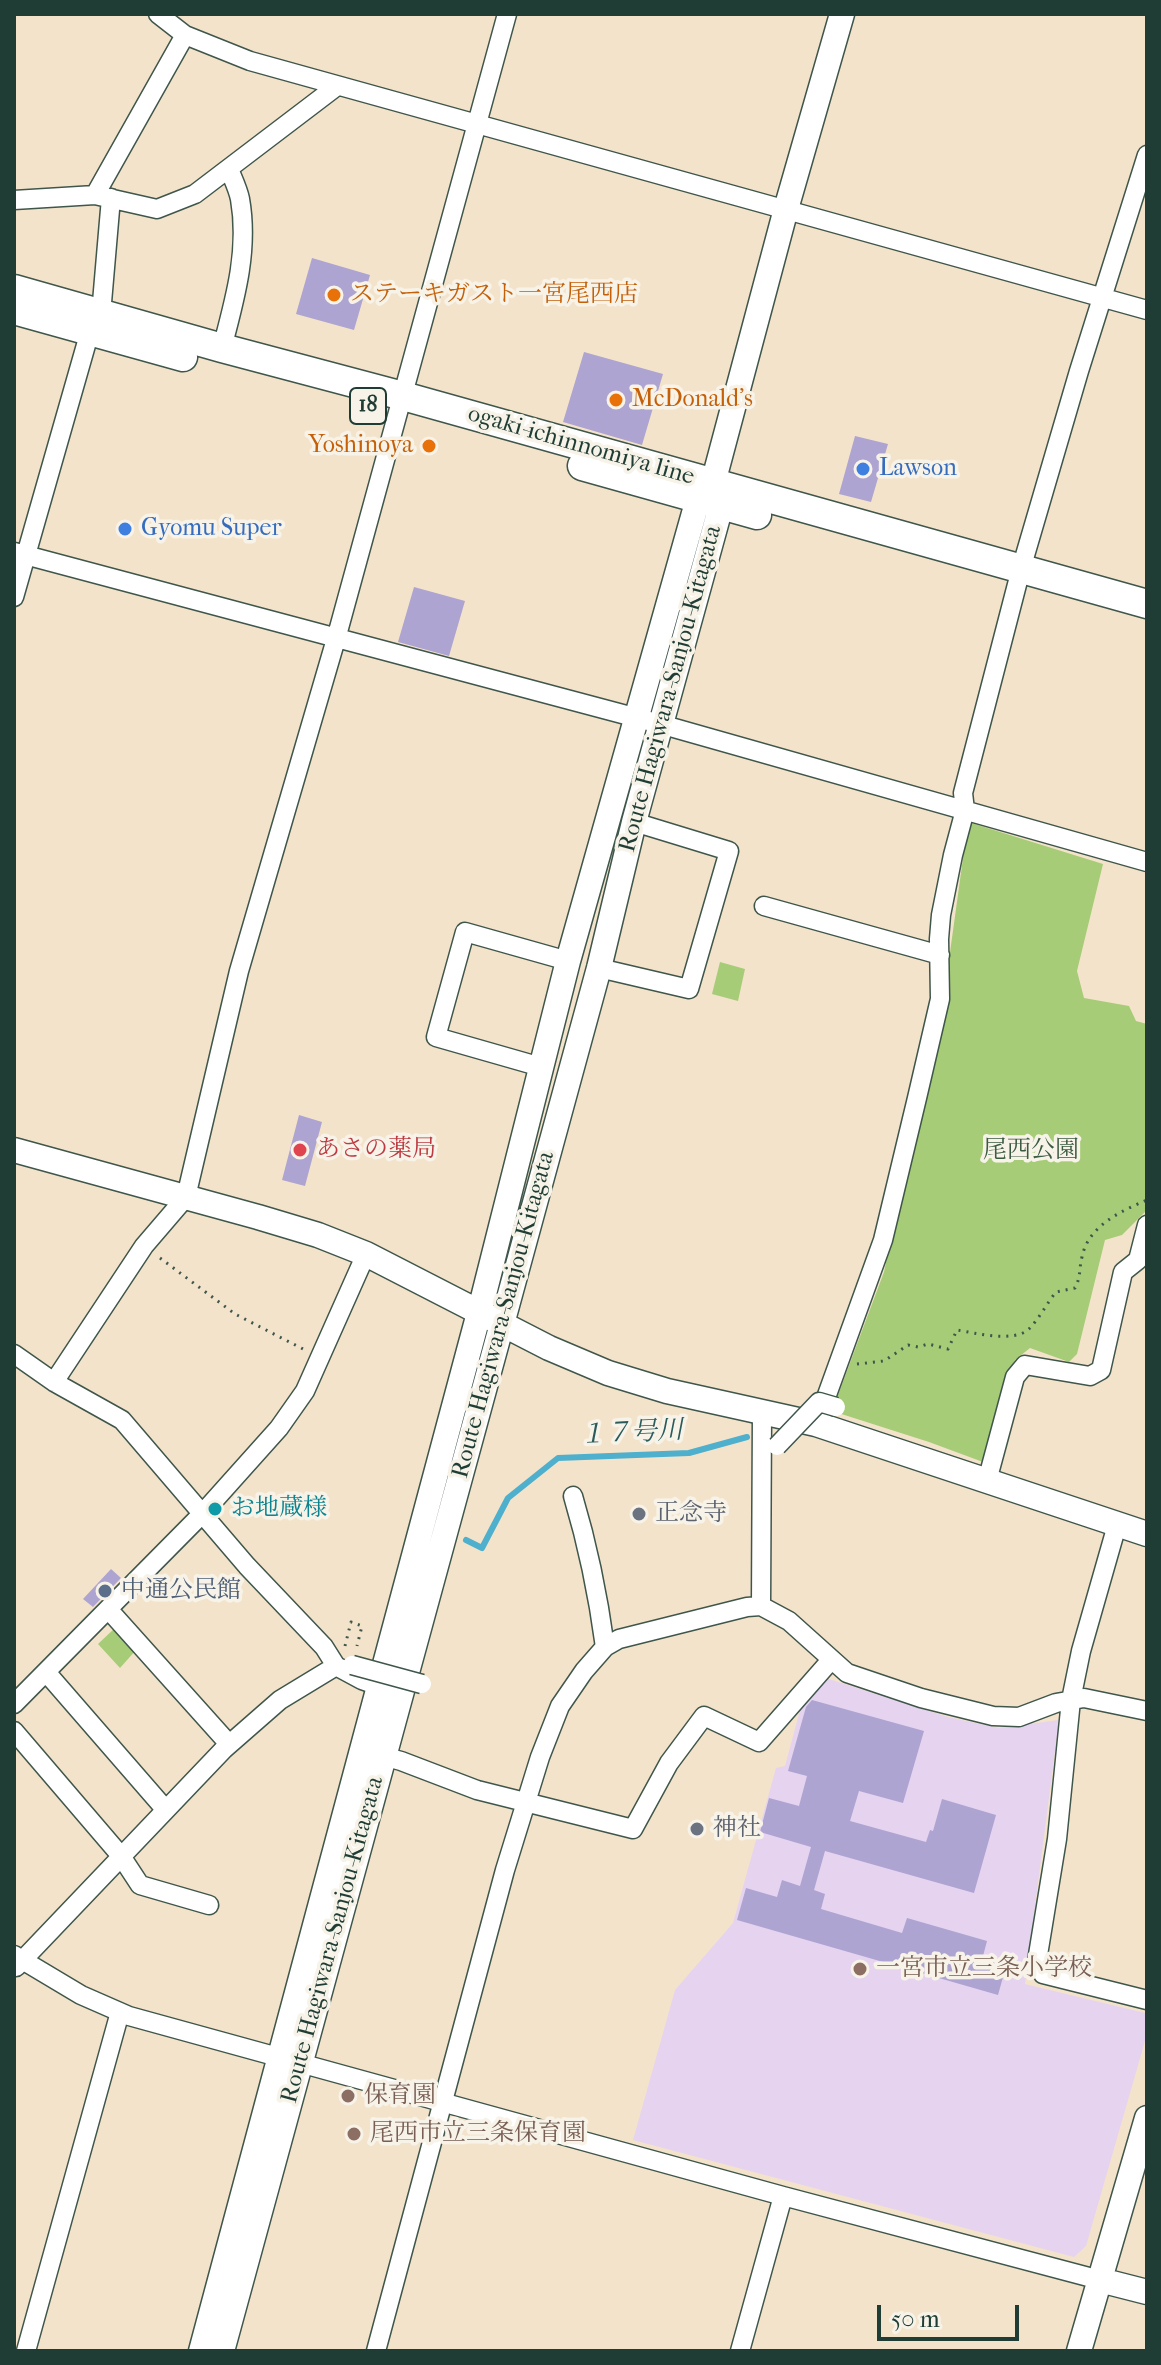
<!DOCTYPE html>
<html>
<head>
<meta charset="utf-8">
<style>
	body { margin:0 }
	#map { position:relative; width:1161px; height:2365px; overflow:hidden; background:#f4e3cb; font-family:"IM FELL French Canon",serif }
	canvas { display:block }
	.frame { position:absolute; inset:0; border:16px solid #1f3d34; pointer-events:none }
	.scale { position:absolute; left:877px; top:2305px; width:142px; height:36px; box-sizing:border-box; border:4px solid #1f3d34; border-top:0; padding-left:10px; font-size:24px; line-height:28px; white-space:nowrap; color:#1f3d34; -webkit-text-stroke:6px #f7f3e8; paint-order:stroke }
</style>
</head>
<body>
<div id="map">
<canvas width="1161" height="2365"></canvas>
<div class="frame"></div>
<div class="scale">50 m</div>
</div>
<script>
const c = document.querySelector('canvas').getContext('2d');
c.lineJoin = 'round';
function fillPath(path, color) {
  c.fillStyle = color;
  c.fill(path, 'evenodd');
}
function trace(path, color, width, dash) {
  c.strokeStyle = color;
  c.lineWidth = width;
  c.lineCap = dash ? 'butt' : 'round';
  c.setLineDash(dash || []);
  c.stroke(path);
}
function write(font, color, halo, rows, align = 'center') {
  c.font = font + ' "IM FELL French Canon","Noto Serif JP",serif';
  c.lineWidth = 7;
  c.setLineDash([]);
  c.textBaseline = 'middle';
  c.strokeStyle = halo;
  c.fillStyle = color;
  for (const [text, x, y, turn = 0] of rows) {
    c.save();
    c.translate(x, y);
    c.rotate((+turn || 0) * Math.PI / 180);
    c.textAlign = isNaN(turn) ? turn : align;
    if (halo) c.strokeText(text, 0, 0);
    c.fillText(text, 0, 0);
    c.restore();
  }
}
fillPath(new Path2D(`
	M810 1673 948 1717 999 1728 1059 1720 1025 1984 1145 2013 1147 2034 1086 2246 1074 2257 633 2140 675 1990 733 1923 776 1768 785 1766Z`), '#e5d3f0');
fillPath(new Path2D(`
	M968 822 1103 864 1077 971 1084 998 1129 1006 1136 1021 1147 1024V1210L1122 1235 1105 1240 1077 1354 1069 1362 1030 1348 1015 1360 1005 1378 983 1462 929 1442 832 1411 884 1272 947 974Z
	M720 962 745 969 738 1001 712 994Z
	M116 1627 136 1650 120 1668 98 1644Z`), '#a6cc77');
trace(new Path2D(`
	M466 1540 482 1548 508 1498 558 1458 689 1453 747 1437`), '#4eb0cd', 6);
fillPath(new Path2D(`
	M312 258 370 275 354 330 296 314Z
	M584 352 663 374 642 445 563 422Z
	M855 436 888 444 871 502 839 494Z
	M414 587 465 601 449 656 398 642Z
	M299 1115 322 1122 305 1186 282 1180Z
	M111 1569 121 1578 93 1607 83 1599Z
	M812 1700 924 1731 903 1803 859 1791 850 1821 926 1842 930 1830 933 1831 942 1799 996 1815 974 1893 825 1851 814 1890 825 1894 821 1909 902 1933 907 1918 987 1941 983 1956 1007 1963 998 1995 737 1920 746 1888 777 1897 782 1880 800 1886 811 1847 760 1832 769 1798 799 1806 807 1776 788 1771 806 1707Z`), '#ada4d1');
const street = new Path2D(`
	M158 14 185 35 250 61 1147 310
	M95 195 185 35
	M14 200 95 195 157 209 195 194 337 86
	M222 348C235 299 249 250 240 199 238 189 233 179 229 169
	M14 552 660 724 1147 862
	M14 597 90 331 101 314 111 198
	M764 906 940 955
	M599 968 689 989 729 851 634 822
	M541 1067 436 1037 465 932 568 961
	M14 1354 54 1382 122 1420 247 1566 324 1647 336 1666 362 1680 379 1686
	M54 1382 144 1246 186 1197 239 971 336 639 507 14
	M819 1417 883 1240 917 1098 940 999 939 939 941 915 953 855 965 810 963 793 1021 569 1079 371 1147 155
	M987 1481 1015 1377 1025 1365 1090 1376 1101 1370 1123 1272 1138 1260 1147 1225
	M573 1496C588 1546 598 1595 605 1647
	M1117 1525 1081 1651 1071 1700 1057 1839 1037 1961 1043 1974 1147 2000
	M761 1606 762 1413
	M108 1609 229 1744
	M46 1672 165 1809
	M14 1704 202 1514 279 1428 305 1391 366 1254
	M14 1731 121 1856 140 1885 209 1905
	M383 1756 401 1761 477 1790 633 1829 669 1763 704 1716 759 1742 831 1660
	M14 1955 81 1995 129 2016 783 2196 1100 2280
	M16 1967 224 1749 280 1700 336 1666
	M26 2351 120 2012
	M376 2351 505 1870 540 1757 560 1706 584 1671 605 1647 619 1639 747 1607 761 1606 789 1621 847 1673 921 1698 993 1716 1019 1717 1056 1703 1084 1698 1147 1711
	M740 2351 783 2196`);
const secondary = new Path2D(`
	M14 1150 258 1217 318 1235 366 1254 549 1348 608 1373 667 1391 816 1424 1147 1534
	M1100 2280 1147 2292
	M201 2351 483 1298 568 961 698 499 713 483 786 209 842 14
	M222 2351 599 968 634 822 721 506 715 489
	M1079 2351 1147 2118`);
const primary = new Path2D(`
	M14 289 222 348 403 396 1147 604
	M14 310 183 357
	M582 466 757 515`);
trace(street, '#3f564b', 21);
trace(secondary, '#3f564b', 27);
trace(primary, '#3f564b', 31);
trace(new Path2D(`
	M160 1258 235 1314 305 1350
	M857 1364 884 1361 908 1345 918 1347 928 1344 948 1349 957 1330C975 1333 1014 1343 1029 1329 1039 1319 1047 1303 1056 1292L1075 1288C1081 1277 1079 1268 1082 1257 1088 1226 1121 1211 1147 1200
	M345 1646 351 1622 362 1626 357 1646`), '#3f564b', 3, [2, 6]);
trace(street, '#fff', 18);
trace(secondary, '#fff', 24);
trace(primary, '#fff', 28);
const streetBridge = new Path2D(`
	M777 1446 819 1402 836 1407
	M352 1665 422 1684`);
trace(streetBridge, '#3f564b', 21, []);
trace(streetBridge, '#fff', 18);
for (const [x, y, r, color] of [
	[334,295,8,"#e8710a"],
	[616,400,8,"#e8710a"],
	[429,446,8,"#e8710a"],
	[863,469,8,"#3f7fe0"],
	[125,529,8,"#3f7fe0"],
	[300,1150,8,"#e0444e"],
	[215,1509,8,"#0f9aa8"],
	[639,1514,8,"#6b7280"],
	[105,1591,8,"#5c6f8a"],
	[697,1829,8,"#6b7280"],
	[860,1969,8,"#8d6e63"],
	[348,2096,8,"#8d6e63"],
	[354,2134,8,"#8d6e63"]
]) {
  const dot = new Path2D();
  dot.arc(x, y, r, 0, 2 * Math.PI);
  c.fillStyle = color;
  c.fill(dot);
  trace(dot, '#f7f3e8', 3);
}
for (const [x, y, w] of [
	[368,406,36]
]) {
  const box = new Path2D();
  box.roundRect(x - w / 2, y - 18, w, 36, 6);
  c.fillStyle = '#f7f3e8';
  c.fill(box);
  trace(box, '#1f3d34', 2);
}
write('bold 22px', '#1f3d34', null, [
	["18",368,406]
]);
write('24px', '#c56008', '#f7f3e8', [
	["ステーキガスト一宮尾西店",350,295],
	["McDonald's",632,400],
	["Yoshinoya",413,446,"right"]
], 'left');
write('24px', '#1f3d34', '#f7f3e8', [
	["ogaki-ichinnomiya line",581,446,16],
	["Route Hagiwara-Sanjou-Kitagata",671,689,-75],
	["Route Hagiwara-Sanjou-Kitagata",504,1315,-75],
	["Route Hagiwara-Sanjou-Kitagata",333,1940,-75]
]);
write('24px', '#366cbe', '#f7f3e8', [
	["Lawson",879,469],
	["Gyomu Super",141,529]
], 'left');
write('24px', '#be3a42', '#f7f3e8', [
	["あさの薬局",316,1150]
], 'left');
write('24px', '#3a5a41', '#f7f3e8', [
	["尾西公園",1031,1151]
]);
write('24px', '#0d838f', '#f7f3e8', [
	["お地蔵様",231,1509]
], 'left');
write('24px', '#5b616d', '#f7f3e8', [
	["正念寺",655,1514],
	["神社",713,1829]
], 'left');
write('24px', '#4e5e75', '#f7f3e8', [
	["中通公民館",121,1591]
], 'left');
write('24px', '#785e54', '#f7f3e8', [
	["一宮市立三条小学校",876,1969],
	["保育園",364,2096],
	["尾西市立三条保育園",370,2134]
], 'left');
write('italic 26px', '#2b5a5a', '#f7f3e8', [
	["１７号川",631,1434,-3]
]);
</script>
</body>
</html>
